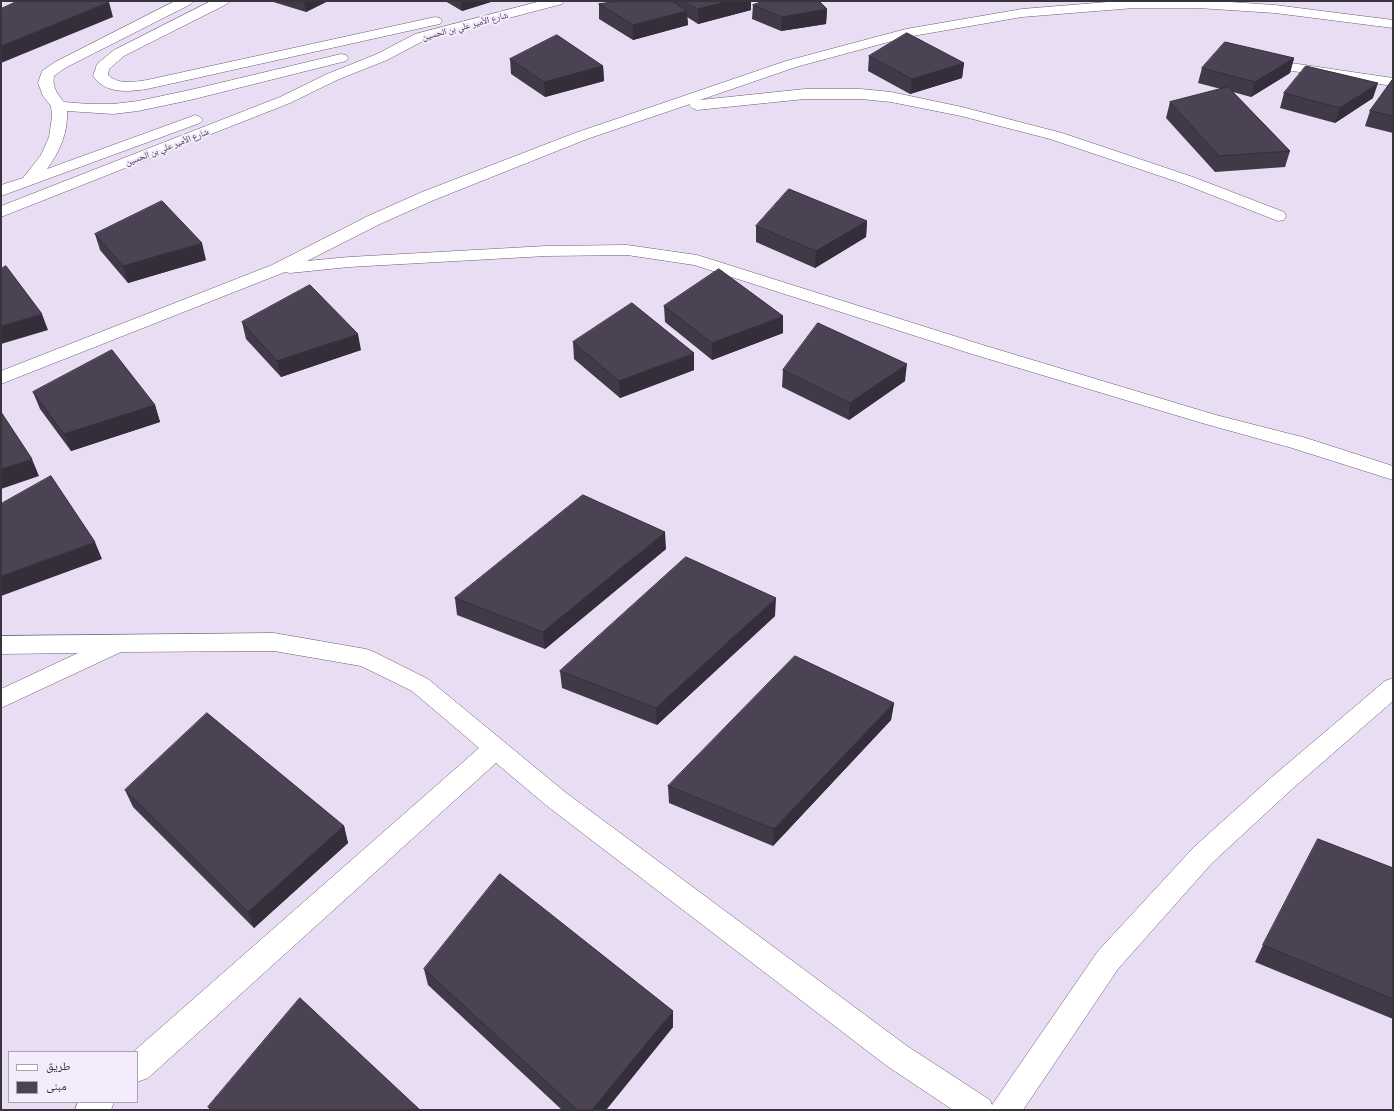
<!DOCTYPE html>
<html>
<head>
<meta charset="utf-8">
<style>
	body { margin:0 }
	#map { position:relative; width:1394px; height:1111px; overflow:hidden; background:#e8ddf3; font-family:Ubuntu,"Noto Naskh Arabic",sans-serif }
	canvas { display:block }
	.frame { position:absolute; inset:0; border:2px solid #38343d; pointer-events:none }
	.legend { position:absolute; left:8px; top:1051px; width:130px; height:52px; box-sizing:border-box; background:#f4ebfd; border:1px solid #a9a2b0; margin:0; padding:5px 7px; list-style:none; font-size:12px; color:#38343d }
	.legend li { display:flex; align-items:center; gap:8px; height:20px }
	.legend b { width:20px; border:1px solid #a9a2b0 }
</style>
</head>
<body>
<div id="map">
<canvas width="1394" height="1111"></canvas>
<div class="frame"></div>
<ul class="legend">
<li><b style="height:5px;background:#fff"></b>طريق</li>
<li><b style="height:11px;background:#4b4254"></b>مبنى</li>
</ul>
</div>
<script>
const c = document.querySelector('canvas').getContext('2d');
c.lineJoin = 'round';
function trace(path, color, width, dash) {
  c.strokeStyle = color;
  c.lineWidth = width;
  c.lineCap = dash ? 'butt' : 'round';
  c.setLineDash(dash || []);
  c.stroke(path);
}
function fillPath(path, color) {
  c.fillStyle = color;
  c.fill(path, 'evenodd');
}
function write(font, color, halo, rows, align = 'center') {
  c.font = font + ' Ubuntu,"Noto Naskh Arabic",sans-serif';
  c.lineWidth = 4;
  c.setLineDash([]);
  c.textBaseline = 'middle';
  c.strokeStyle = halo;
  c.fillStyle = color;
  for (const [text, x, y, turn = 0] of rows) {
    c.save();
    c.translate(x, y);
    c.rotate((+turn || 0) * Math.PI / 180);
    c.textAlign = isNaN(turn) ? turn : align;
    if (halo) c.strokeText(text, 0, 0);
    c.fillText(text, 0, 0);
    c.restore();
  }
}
const minor = new Path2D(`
	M1120 1H1215L1275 5 1393 20V28L1275 13 1198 8H1134L1022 17 907 37 796 67 700 100 805 89H861L891 92 962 107 1062 133 1193 177 1284 212 1286 216 1284 220 1278 221 1181 183 1050 139 961 116 891 102 861 99H805L697 110 692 108 689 105 690 104 587 139 434 200 380 224 307 261 349 257 546 246 627 245 697 255 986 346 1216 415 1306 438 1393 466V480L1292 448 1202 423 972 354 694 265 627 255 546 256 349 267 290 273 285 272 1 384V371L272 265 368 216 422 192 575 133 786 61 906 29 1022 9Z
	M1291 63 1393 78V86L1286 70 1284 67 1286 64Z
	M274 633 366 649 374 652 428 679 565 792 907 1046 990 1100 992 1105 1098 951 1194 847 1273 776 1385 681 1393 678V701L1291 790 1212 863 1118 969 1023 1110H953L887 1066 547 806 496 763 148 1078 137 1082V1052H133L479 748 412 691 361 666 274 651 121 652 1 708V689L78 653 1 654V636Z
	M78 1102H114L111 1110H75Z`);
const tertiary = new Path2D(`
	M175 1H193L191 4 65 68 54 76C52 86 57 94 64 102L89 104H113L138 101 190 90 341 54 346 55 348 58 346 61 190 100 138 111 113 114 67 111C68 133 60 151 47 169L190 117 195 115 200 117 203 120 200 123 1 196V185L23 178 41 155 49 137 52 117 51 106 43 96 38 83 42 71 55 62Z
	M211 1H229L227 4 124 56 109 69 108 75C119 85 133 82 147 80L435 17 440 18 442 21 440 24 435 25 147 89C128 92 105 94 93 76L97 64 114 50Z
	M541 1H564L562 4 425 40 387 60 337 80 290 103 1 217V206L280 97 327 74 377 54 415 34Z`);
trace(minor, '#685e71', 1);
trace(tertiary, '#685e71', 1);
fillPath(minor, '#fff');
fillPath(tertiary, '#fff');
fillPath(new Path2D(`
	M270 1H328L306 12Z
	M445 1H494L462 11Z
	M621 1H751V10L698 24 687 17 688 25 633 40 599 19V4Z
	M753 5 827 9 826 24 781 31 752 19Z
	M869 56 964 63 962 78 910 94 868 71Z
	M1294 58 1290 73 1251 97 1233 92 1290 151 1285 167 1215 172 1166 118 1170 102 1221 89 1198 83 1202 68Z
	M510 59 603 66 604 81 545 97 511 74Z
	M1393 79V133L1365 126 1370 111Z
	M1284 93 1373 98 1335 123 1280 108Z
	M867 221 866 237 815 268 756 242V226Z
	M95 234 206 260 128 283 100 250Z
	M664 306 783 333 712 360 665 322Z
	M242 322 361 350 281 377 246 339Z
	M573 342 694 370 620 398 574 359Z
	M783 370 905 381 849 420 782 387Z
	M33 392 155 405 160 422 71 451 40 409Z
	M666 549 545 649 457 615 455 598Z
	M775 616 657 725 562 688 560 671Z
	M894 703 891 720 773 846 669 803 668 786Z
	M125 790 344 826 348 843 254 928 133 807Z
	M1393 868V1019L1255 962 1263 945Z
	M424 969 673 1027 606 1110H562L428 985Z`), '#403948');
fillPath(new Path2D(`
	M304 1H328L306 12Z
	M461 1H494L462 11Z
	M729 1H751V10L698 24V9Z
	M109 2 113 17 1 63V46Z
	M827 9 826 24 781 31 782 17Z
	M687 11 688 25 633 40V25Z
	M1294 58 1290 73 1251 97 1255 82Z
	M964 63 962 78 910 94 912 79Z
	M603 66 604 81 545 97 544 82Z
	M1378 83 1373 98 1335 123 1340 108Z
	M867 221 866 237 815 268 816 251Z
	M202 243 206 260 128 283 123 266Z
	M42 314 48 330 1 344V326Z
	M783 316V333L712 360V343Z
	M358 334 361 350 281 377 277 361Z
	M694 353V370L620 398 619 381Z
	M907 364 905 381 849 420 850 403Z
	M155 405 160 422 71 451 64 434Z
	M32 459 39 476 1 489V469Z
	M665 532 666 549 545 649 543 632Z
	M95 542 102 559 1 596V576Z
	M776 598 775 616 657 725 656 708Z
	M894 703 891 720 773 846 774 829Z
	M344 826 348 843 254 928 248 912Z
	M673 1011V1027L606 1110H592Z`), '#342e3b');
const building = new Path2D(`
	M18 1H104L109 2 1 46V9Z
	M621 1H672L687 11 633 25 599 4Z
	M684 1H729L698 9Z
	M764 1H819L827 9 782 17 753 5Z
	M907 33 964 63 912 79 869 56Z
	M557 35 603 66 544 82 510 59Z
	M1225 42 1294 58 1255 82 1202 68Z
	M1306 66 1378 83 1340 108 1284 93Z
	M1393 79V116L1370 111Z
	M1228 87 1290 151 1219 156 1170 102Z
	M789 189 867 221 816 251 756 226Z
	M162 201 202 243 123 266 95 234Z
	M6 266 42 314 1 326V269Z
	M719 269 783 316 712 343 664 306Z
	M310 285 358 334 277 361 242 322Z
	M632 303 694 353 619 381 573 342Z
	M818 323 907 364 850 403 783 370Z
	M112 350 155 405 64 434 33 392Z
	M1 412 32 459 1 469Z
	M51 476 95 542 1 576V504Z
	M583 495 665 532 543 632 455 598Z
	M686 557 776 598 656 708 560 671Z
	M795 656 894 703 774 829 668 786Z
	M207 713 344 826 248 912 125 790Z
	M1318 839 1393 868V999L1263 945Z
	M500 874 673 1011 592 1110H577L424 969Z
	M300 998 420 1110H211L208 1107Z`);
fillPath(building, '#4b4254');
trace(building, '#342e3b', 1);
write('9px', '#38343d', '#f4ebfd', [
	["شارع الأمير علي بن الحسين",465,26,-15],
	["شارع الأمير علي بن الحسين",167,147,-21]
]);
</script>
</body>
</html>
